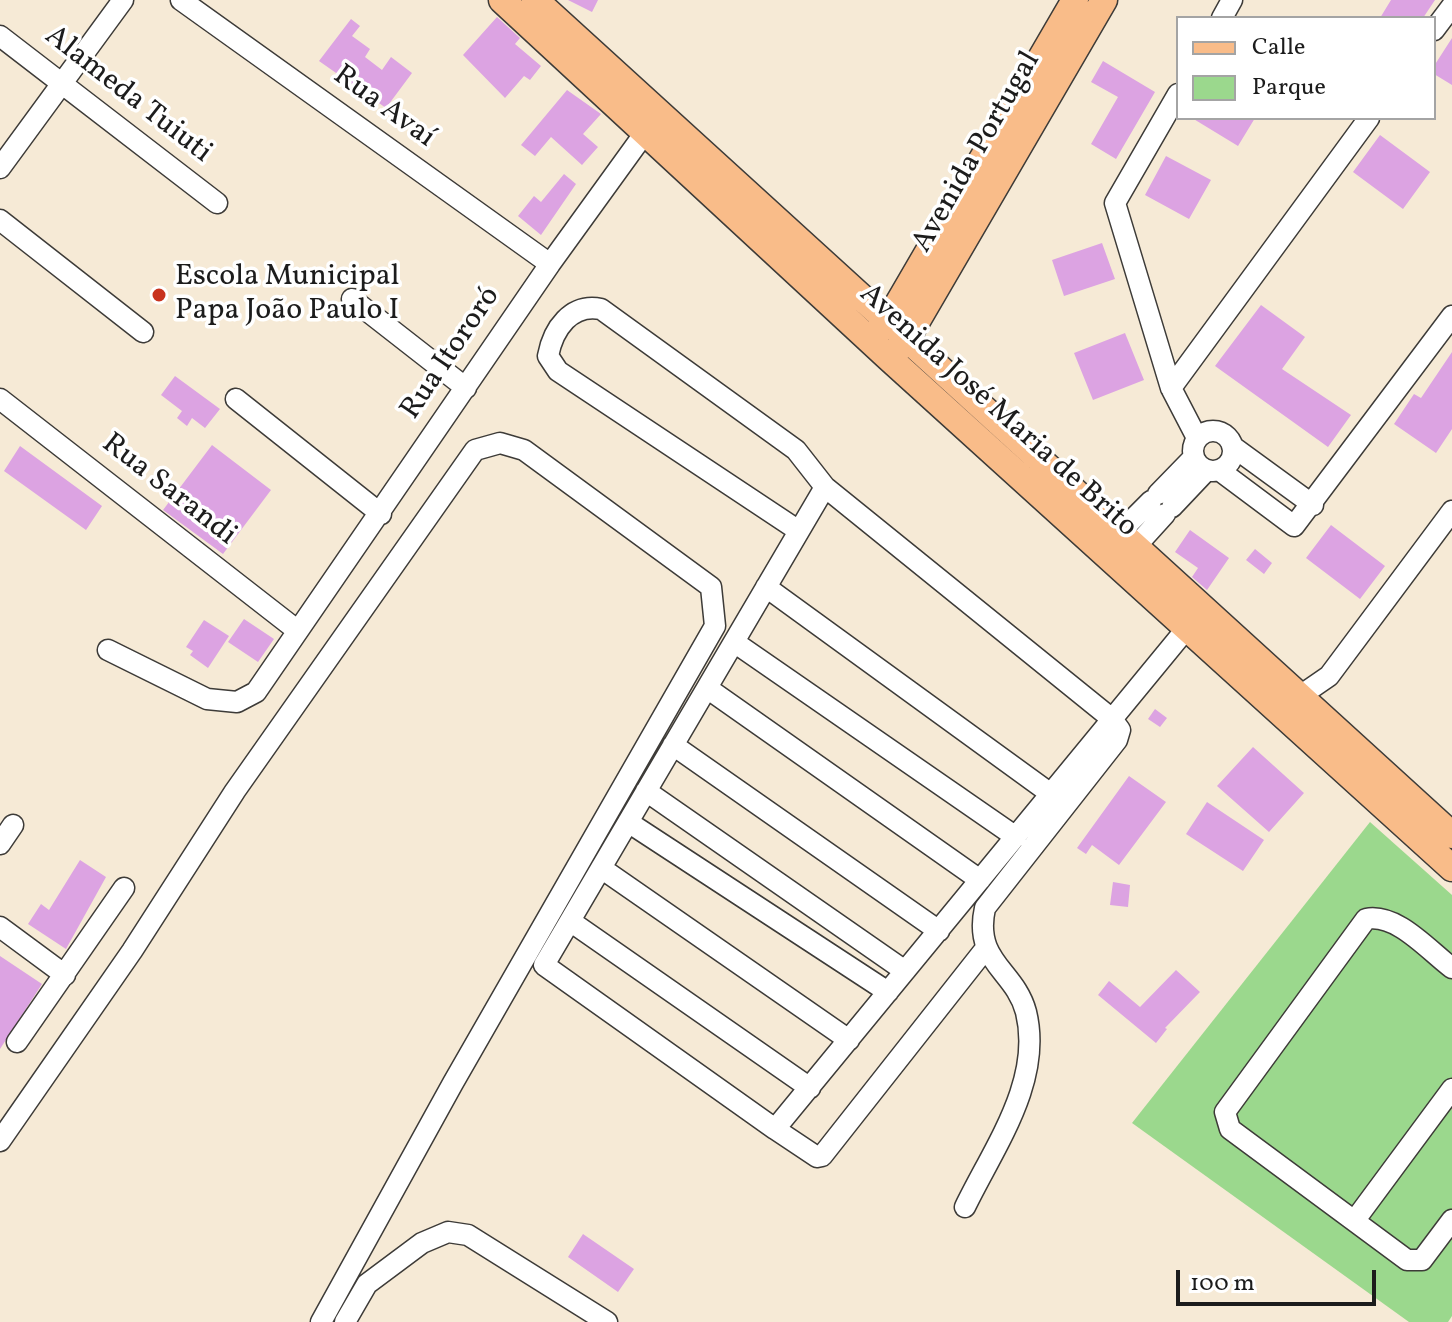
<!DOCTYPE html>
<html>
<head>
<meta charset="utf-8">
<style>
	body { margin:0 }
	#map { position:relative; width:1452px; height:1322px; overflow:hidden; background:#f6ead6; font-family:Vollkorn,serif }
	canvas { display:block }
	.legend { position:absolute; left:1176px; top:16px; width:260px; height:104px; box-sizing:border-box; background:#fff; border:2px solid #a4a4a4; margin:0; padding:10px 14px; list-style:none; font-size:24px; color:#1c1c1c }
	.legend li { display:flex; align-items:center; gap:16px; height:40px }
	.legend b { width:40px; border:2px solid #a4a4a4 }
	.scale { position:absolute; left:1176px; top:1270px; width:200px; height:36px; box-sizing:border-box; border:4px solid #1c1c1c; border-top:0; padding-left:10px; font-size:24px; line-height:28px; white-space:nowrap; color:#1c1c1c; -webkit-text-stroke:6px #fff; paint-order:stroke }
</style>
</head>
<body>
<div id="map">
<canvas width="1452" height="1322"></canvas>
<ul class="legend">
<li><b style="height:10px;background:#f9bc89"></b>Calle</li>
<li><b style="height:22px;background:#9bd88d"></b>Parque</li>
</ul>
<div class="scale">100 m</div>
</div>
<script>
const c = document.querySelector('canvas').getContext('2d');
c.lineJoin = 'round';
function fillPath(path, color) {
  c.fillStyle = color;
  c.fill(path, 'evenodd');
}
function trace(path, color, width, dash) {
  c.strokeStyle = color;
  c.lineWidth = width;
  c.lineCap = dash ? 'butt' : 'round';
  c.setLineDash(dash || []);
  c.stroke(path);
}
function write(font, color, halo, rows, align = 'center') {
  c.font = font + ' Vollkorn,serif';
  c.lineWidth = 7;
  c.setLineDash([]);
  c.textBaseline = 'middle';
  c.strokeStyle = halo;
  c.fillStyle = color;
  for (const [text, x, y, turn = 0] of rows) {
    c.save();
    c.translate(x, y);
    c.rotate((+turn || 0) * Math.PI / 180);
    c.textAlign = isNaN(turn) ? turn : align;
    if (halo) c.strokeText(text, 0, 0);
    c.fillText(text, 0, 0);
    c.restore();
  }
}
fillPath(new Path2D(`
	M1370 822 1452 895V1316L1448 1322H1409L1132 1123Z`), '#9bd88d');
fillPath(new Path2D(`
	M568 0H598L592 12Z
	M1391 0H1435L1423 18H1380Z
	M497 17 520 38 515 44 541 66 530 80 524 76 505 98 463 55Z
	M351 19 360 26 352 36 370 49 365 57 382 70 391 57 412 73 386 108 319 61Z
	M1452 38V85L1434 74V66Z
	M1103 61 1155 92 1116 159 1091 144 1118 97 1091 82Z
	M567 90 601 114 583 134 598 147 582 165 551 137 535 156 521 145Z
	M1192 118H1255L1238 146Z
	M1380 135 1430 172 1403 209 1353 172Z
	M1166 156 1211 180 1189 219 1145 195Z
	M564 174 576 184 541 235 518 216 534 196 541 202Z
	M1102 243 1115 279 1064 296 1052 260Z
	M1261 305 1305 337 1282 369 1351 415 1328 447 1215 366Z
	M1125 333 1144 380 1093 400 1074 353Z
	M1452 352V429L1436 453 1394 424 1414 394 1421 398Z
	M175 376 220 409 205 428 192 418 187 426 177 418 182 411 161 395Z
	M212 445 271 490 223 554 163 510Z
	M20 446 102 506 86 530 4 471Z
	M1331 525 1385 566 1360 599 1306 558Z
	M1190 530 1229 558 1207 590 1192 577 1198 568 1175 552Z
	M1255 549 1272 563 1264 574 1246 560Z
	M244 619 274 639 258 662 228 642Z
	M204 620 229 636 208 668 190 655 193 651 186 647Z
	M1155 709 1167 718 1160 727 1148 719Z
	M1253 747 1304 793 1269 832 1217 786Z
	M1129 776 1166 802 1119 865 1092 845 1086 854 1077 848Z
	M1207 802 1264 840 1243 871 1186 834Z
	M80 860 106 877 66 949 28 924 41 904 49 910Z
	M1113 882 1130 885 1128 907 1110 905Z
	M0 956 42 984 0 1049Z
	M1176 970 1200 992 1165 1028 1167 1029 1156 1043 1098 995 1109 981 1140 1007Z
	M583 1234 634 1269 618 1292 568 1257Z`), '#dca3e2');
const minor = new Path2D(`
	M181 0 550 264
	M1222 18 1232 0
	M1434 30 1452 6
	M0 36 217 203
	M1178 94 1115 203 1171 388 1197 438
	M0 168 123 0
	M0 220 143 332
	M352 299 466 388
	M1171 388 1369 118
	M0 399 298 631
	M236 399 381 514
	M1193 451a20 20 0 1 1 40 0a20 20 0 1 1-40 0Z
	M1232 446 1313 505
	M1219 470 1294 526 1452 316
	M825 487 544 965 775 1129 1187 628
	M1158 494 1194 457
	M1172 507 1207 470
	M799 531 558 371 548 356C553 329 571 303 601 309L796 450 825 487 1112 719 1120 730 1117 740 985 908C973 962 1015 970 1026 1012 1043 1081 994 1147 965 1207
	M1120 532 1151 501
	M1136 546 1165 514
	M766 587 1051 794
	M734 642 1016 837
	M108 650 207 699 237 702 256 692 550 264 652 123
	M707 688 980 880
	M1300 696 1329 676 1452 511
	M673 745 939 931
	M646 791 905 971
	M628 822 888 992
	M0 844 13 825
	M601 868 849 1040
	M570 921 810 1088
	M0 927 65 975
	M1452 968C1428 950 1397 913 1366 919L1225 1112 1230 1129 1407 1260H1422L1452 1220
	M17 1042 124 888
	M775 1129 817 1157 822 1156 986 948
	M0 1141 132 951 235 791 475 450 500 443 524 450 711 587 715 626 453 1083 321 1322
	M1355 1220 1452 1089
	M345 1322 367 1284 422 1243 448 1232 468 1235 607 1322`);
const major = new Path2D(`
	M502 0 889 358 1452 868
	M535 0 1452 835
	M876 333 888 321 1075 0
	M896 351 907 338 1104 0`);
trace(minor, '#3d3b38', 23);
trace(major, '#3d3b38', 29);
trace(minor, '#fff', 20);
trace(major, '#f9bc89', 26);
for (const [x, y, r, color] of [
	[159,295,8,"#c8321e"]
]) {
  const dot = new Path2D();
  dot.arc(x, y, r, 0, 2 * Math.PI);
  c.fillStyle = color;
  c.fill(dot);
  trace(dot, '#fff', 3);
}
write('30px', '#1c1c1c', '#fff', [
	["Alameda Tuiuti",127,96,38],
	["Rua Avaí",383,108,36],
	["Avenida Portugal",978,153,-60],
	["Rua Itororó",452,354,-56],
	["Avenida José Maria de Brito",997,412,42],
	["Rua Sarandi",168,491,38]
]);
write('30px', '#1c1c1c', '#fff', [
	["Escola Municipal",175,278],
	["Papa João Paulo I",175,312]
], 'left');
</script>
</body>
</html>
